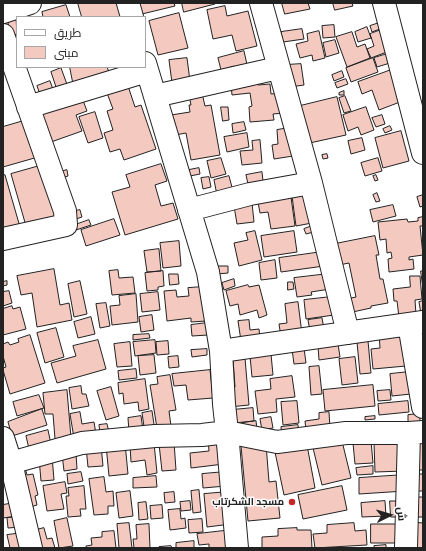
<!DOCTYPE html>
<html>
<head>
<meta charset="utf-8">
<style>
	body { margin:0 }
	#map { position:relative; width:426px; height:551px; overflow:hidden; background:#fff; font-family:"IBM Plex Serif",Cairo,serif }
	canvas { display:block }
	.frame { position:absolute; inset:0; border:4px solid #222; pointer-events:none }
	.legend { position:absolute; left:16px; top:16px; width:130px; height:52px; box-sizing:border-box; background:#fff; border:1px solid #a7a7a7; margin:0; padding:5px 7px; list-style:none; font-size:12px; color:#222 }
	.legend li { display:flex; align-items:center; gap:8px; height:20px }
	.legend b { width:20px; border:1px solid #a7a7a7 }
	.north { position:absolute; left:370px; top:495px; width:40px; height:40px; -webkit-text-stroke:3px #fff; paint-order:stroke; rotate:85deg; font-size:11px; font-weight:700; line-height:16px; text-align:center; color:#222 }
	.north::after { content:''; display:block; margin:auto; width:14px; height:18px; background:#222; clip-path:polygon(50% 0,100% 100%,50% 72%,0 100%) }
</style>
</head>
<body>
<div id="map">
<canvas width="426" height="551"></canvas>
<div class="frame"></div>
<ul class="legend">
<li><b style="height:5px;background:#fff"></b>طريق</li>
<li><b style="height:11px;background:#f3c9c0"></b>مبنى</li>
</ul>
<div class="north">ش</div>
</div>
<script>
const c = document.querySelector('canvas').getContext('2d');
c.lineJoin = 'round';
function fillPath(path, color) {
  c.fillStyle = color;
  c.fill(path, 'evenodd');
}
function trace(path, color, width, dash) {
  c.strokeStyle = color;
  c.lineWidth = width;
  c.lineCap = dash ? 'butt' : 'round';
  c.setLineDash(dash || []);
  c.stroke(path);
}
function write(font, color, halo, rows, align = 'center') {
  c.font = font + ' "IBM Plex Serif",Cairo,serif';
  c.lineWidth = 3;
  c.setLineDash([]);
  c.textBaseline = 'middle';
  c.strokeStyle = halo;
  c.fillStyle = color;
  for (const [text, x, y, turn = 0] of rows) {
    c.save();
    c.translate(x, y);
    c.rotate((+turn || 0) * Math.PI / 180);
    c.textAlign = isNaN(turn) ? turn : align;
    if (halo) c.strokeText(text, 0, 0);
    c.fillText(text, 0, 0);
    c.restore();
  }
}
const building = new Path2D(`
	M78 3H117L121 17H82Z
	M139 3H174L175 6 142 14Z
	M182 3H215V4L184 12Z
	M282 3H308L310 9 285 14Z
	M333 3H352L353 6 335 10Z
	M66 5 70 17H43L42 12Z
	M225 6 227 16 248 11 257 46 236 51 232 35 213 39 207 10Z
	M179 13 188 48 158 55 149 21Z
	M16 17 17 34 12 36 7 20Z
	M382 22 385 27 372 32 370 26Z
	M334 25 335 37 323 38 322 26Z
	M367 27 371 38 358 42 355 32Z
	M302 29 304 39 283 42 281 32Z
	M384 29 392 50 371 58 367 49 374 46 370 34Z
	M319 31 325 58 313 61 312 55 300 58 296 44 308 41 307 34Z
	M352 32 357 47 365 44 370 58 347 67 336 37Z
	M335 40 339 53 326 57 323 43Z
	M244 51 248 69 236 73 234 66 221 70 218 58Z
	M387 54 390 63 377 67 374 58Z
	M187 58 190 81 172 83 169 60Z
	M373 58 378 72 351 82 346 68Z
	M301 64 304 85 290 87 286 65Z
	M70 67H107L109 72 74 87Z
	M61 68 68 87 57 90 51 72Z
	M394 69 400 102 379 110 372 90 362 94 358 82Z
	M342 71 344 77 334 81 332 75Z
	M346 79 348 84 337 88 335 83Z
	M50 81 54 92 41 97 37 86Z
	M257 81 258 85 270 84 271 94 282 93 284 113 273 114 274 120 250 122 249 107 252 106 250 93 232 95 231 84Z
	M128 86 135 107 141 105 156 149 124 160 120 149 110 152 104 133 113 130 107 111 113 109 107 93Z
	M344 91V95H339V93Z
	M202 93 205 106 211 105 220 155 191 160 186 133 175 135 171 115 190 112 189 105H191L189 95Z
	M81 95 87 111 76 115 82 131 51 142 40 109Z
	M345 96 351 111 344 113 339 98Z
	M337 97 346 135 305 144 296 107Z
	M221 107H228L229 120 223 121Z
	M366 107 374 130 361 135 358 127 348 131 343 115Z
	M95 112 103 138 88 143 79 117Z
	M382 115 385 124 376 127 372 118Z
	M27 120 38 157 3 167V127Z
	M244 122 246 130 233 133 232 124Z
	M390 126 392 130 385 133 383 129Z
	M289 128 293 156 274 159 272 145 278 144 277 130Z
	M401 131 409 161 383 168 375 138Z
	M247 133 249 147 227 152 224 137Z
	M362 138 365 150 351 154 348 141Z
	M260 140 262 163 242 165 240 151 253 150 252 141Z
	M327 154 328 158 323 159 322 155Z
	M221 158 226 174 211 178 207 161Z
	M378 158 382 171 365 176 361 163Z
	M161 164 167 181 155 185 161 206 173 203 178 219 125 235 112 192 130 187 126 175Z
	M43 165 58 217 26 226 11 174Z
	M199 168 200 174 190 176 189 170Z
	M67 170 68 176 62 178 60 172Z
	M262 172 263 181 248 184 246 175Z
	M5 175 20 227 3 232V176Z
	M376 175 378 180 375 181 373 176Z
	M229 176 233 191 217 195 214 180Z
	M209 177 211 187 203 189 201 178Z
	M377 193 380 201 376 202 373 195Z
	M307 194 312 223 296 226 292 196Z
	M423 195V206L420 207 417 197Z
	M291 197 295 226 271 229 268 212 260 213 258 202Z
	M252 203 254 222 237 224 234 206Z
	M393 205 396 216 373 222 370 210Z
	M80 210 82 217 73 220 71 212Z
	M423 217V226H420L423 255 409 257V260L413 259 414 269 389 272 388 259 392 258 391 252 387 253 386 239 380 240 378 222 407 219 408 222 418 221V218Z
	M114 219 120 235 86 246 81 230Z
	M89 220 91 225 76 230 75 225Z
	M315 225 317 231 306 234 304 229Z
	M255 231 262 260 239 266 234 243 248 240 246 233Z
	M294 231 297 252 264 257 261 236Z
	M375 236 379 255H376L380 279H383L388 303 371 306V308L348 313 346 299 356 297 349 263 339 265 335 244Z
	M179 241 181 266 163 268 160 243Z
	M159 249 161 271 147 272 144 251Z
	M322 252 324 266 281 272 279 258Z
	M275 260 277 278 261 280 259 263Z
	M217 266H228V273L217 274Z
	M54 269 60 305 69 303 72 320 37 327 32 293 21 295 17 276Z
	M118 270 119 278 133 277 135 293 112 295 109 271Z
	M163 271 164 286 158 287V290L147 291 145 273Z
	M421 271H423V288Z
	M169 274H178L179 284 170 285Z
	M328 274 330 289 311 292 312 295 297 297 294 278Z
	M410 276H420L422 299 415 300 416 315 399 317 397 301H394L393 289 410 287Z
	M234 279 235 286 224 290 222 283Z
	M7 281V285L3 286V282Z
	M80 281 87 314 74 317 68 284Z
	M288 282H293L294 289 288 290Z
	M248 285 249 287 259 285 267 315 259 318 257 310 240 315 238 304 230 306 226 291Z
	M203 287 206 321 191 322V318L167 321 164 291 176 290 177 297 189 296 188 288Z
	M9 291 12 303 3 306V292Z
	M158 292 160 310 142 312 140 294Z
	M136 294 138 322 112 325 110 306 120 305 119 296Z
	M331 297 334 315 306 319 304 300Z
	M423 301V314H421L419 302Z
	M298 302 302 334 281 337 279 324 287 323 285 304Z
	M106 303 110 326 100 328 96 304Z
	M12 306 13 309 20 307 26 329 3 335V309Z
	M152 315 154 330 141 332 139 317Z
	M91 317 95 334 78 338 74 322Z
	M322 318 324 329 310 331 308 320Z
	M249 320 250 330 259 329 260 339 241 341 238 321Z
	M207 323 208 335 192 336 191 325Z
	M56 328 64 357 45 363 37 333Z
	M402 332 406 366 373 369 371 349 380 348 379 334Z
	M149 334 150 338 133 340V335Z
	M30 335 45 383 10 394 3 370V368L6 367 3 356V344L8 342 10 345 19 342 18 339Z
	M98 340 106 369 57 383 51 363 76 356 73 346Z
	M155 340 156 353 135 356 133 342Z
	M168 341 169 354 157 355 156 342Z
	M368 341 371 373 360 374 357 342Z
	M130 342 132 366 117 367 114 344Z
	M338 344 340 357 319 360 318 346Z
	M304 348 306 363 294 364 292 349Z
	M207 349V355L192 357 191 350Z
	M271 354 273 375 252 377 250 356Z
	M154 355 156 373 140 375 138 356Z
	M178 356 179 367 169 368 168 357Z
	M355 357 358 383 342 385 339 359Z
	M245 358 249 405 229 407 227 387H235L233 359Z
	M319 366 322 394 311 395 309 367Z
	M136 369 137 378 119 380 118 371Z
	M210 370 213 398 188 400 186 385 174 386 172 374Z
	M409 372 411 394 392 396 390 374Z
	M170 375 176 410 169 411 171 426 157 428 150 385 158 384 157 377Z
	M292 376 295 397 276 399 277 412 258 414 255 391 271 389 270 379Z
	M145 379 149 409 139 411 138 402 124 404 123 393 119 394 118 383Z
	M373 385 375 406 325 411 323 390Z
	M81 386 82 394H86L89 406 72 409 69 388Z
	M111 387 119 416 106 420 97 391Z
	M67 390 71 438 55 439 53 414H45L43 393Z
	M390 390 391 400 378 401 377 391Z
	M39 395 44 408 17 416 13 402Z
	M297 401 299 423 283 425 281 402Z
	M408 401 409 412 379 415 378 404Z
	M253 408 254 421 234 423 232 410Z
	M42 409 47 425 12 436 8 422Z
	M152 411 155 431 145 433 142 413Z
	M80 412 82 424 94 422 96 434 74 438 70 414Z
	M329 412 330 428 306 431 305 421 319 419V413Z
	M420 414V423L408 424V415Z
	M141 416 143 430 129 432 128 418Z
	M375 416V419L365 420V417Z
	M271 417 273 428 262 430 260 419Z
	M256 421 257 429 243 430 242 423Z
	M107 424 109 432 100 434 99 425Z
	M298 425 299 436 282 438 281 427Z
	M48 430 51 444 29 449 26 436Z
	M222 438 224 464 191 468 190 453 209 451 208 439Z
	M415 438H423V470H415Z
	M342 441 351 478 322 485 313 448Z
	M371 441 373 463 355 464 353 443Z
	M401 441 405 471 375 472 374 442Z
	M174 442 176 470 162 471 159 444Z
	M125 443 128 474 109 476 106 445Z
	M154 443 157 473 147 475 145 460 131 462 130 445Z
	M266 444 269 482 276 481 280 518 248 521 241 446Z
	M101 445 103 466 88 467 86 447Z
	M307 445 315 488 284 495 275 452Z
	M76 453 77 469 64 471 62 454Z
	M52 456 54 480 41 481 39 458Z
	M24 464 27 475 33 474 38 495 35 496 37 505 30 507 15 466Z
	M373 466V474L357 475 356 468Z
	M81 472 83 481 68 484 67 474Z
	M225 472 226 486 203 488 202 474Z
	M413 474H423V491H413Z
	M404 475 405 491 359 494V478Z
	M156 476 157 487 133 488V478Z
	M104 477 106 492 113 491 114 506H108V514L94 515 89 479Z
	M65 482 67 493 61 494 64 509 47 511 43 486Z
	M84 486 86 509H80L81 516 68 517 66 496H69L68 488Z
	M342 486 347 510 303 519 298 495Z
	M199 490 201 512 193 513 191 491Z
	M130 491 133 516 119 518 116 493Z
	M174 492 175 502 165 503 164 493Z
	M228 492 231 524 207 527 204 494Z
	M412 497H423V517H413Z
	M190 501 191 510 181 511 180 502Z
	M385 501 386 516 362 517 361 503Z
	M390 501H404V517H391Z
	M146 502 148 519 139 520 138 503Z
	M14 503 17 516 3 518V505Z
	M162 505 163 518 151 519 150 506Z
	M180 509 181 519 185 518 186 528 170 530 168 510Z
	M19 517 20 527 8 528 7 518Z
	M67 518 73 546 59 548 54 521Z
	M202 519 203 532 189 533 188 520Z
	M412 522 423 523V548H411Z
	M129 523 132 548H119L117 524Z
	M354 523 355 531 366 530 367 545 315 548 313 534 327 533V525Z
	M149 524 150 548H134L133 539H137L136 525Z
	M371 524H402V543H371Z
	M44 528 47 539 52 538 55 548H36L32 531Z
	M297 528V530H311L312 548H262V537L278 536V529Z
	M232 530 234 548H209V544L199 545 197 534Z
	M114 531 116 548H86V546L92 545 91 538 102 537V532Z
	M23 533 20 548H10L7 535Z
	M194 541V548H176V543Z
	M386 545V548H374V546Z
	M171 546 172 548H159V547Z`);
fillPath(building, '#f3c9c0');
trace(building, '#222', 1);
const minor = new Path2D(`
	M128 3 132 17
	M261 3 311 183 348 333
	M384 3 423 153
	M3 12 30 3
	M3 35 65 211 66 225 3 239
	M145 63 208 272 221 351 224 404 227 432 237 548
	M155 96 278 68
	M28 107 147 71
	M189 210 250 194 311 183
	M409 324 423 407
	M221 351 423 322
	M3 438 11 463 31 548
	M3 465 82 443 155 436 202 435 227 432 277 442 346 433H409L423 432
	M406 548 409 433`);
trace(minor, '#222', 24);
trace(minor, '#fff', 22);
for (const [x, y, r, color] of [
	[292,502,4,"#c62828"]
]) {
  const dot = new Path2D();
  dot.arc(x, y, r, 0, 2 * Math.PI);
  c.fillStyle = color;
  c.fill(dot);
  trace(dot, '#fff', 1.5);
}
write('bold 10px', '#222', '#fff', [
	["مسجد الشكرتاب",284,502]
], 'right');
</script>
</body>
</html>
